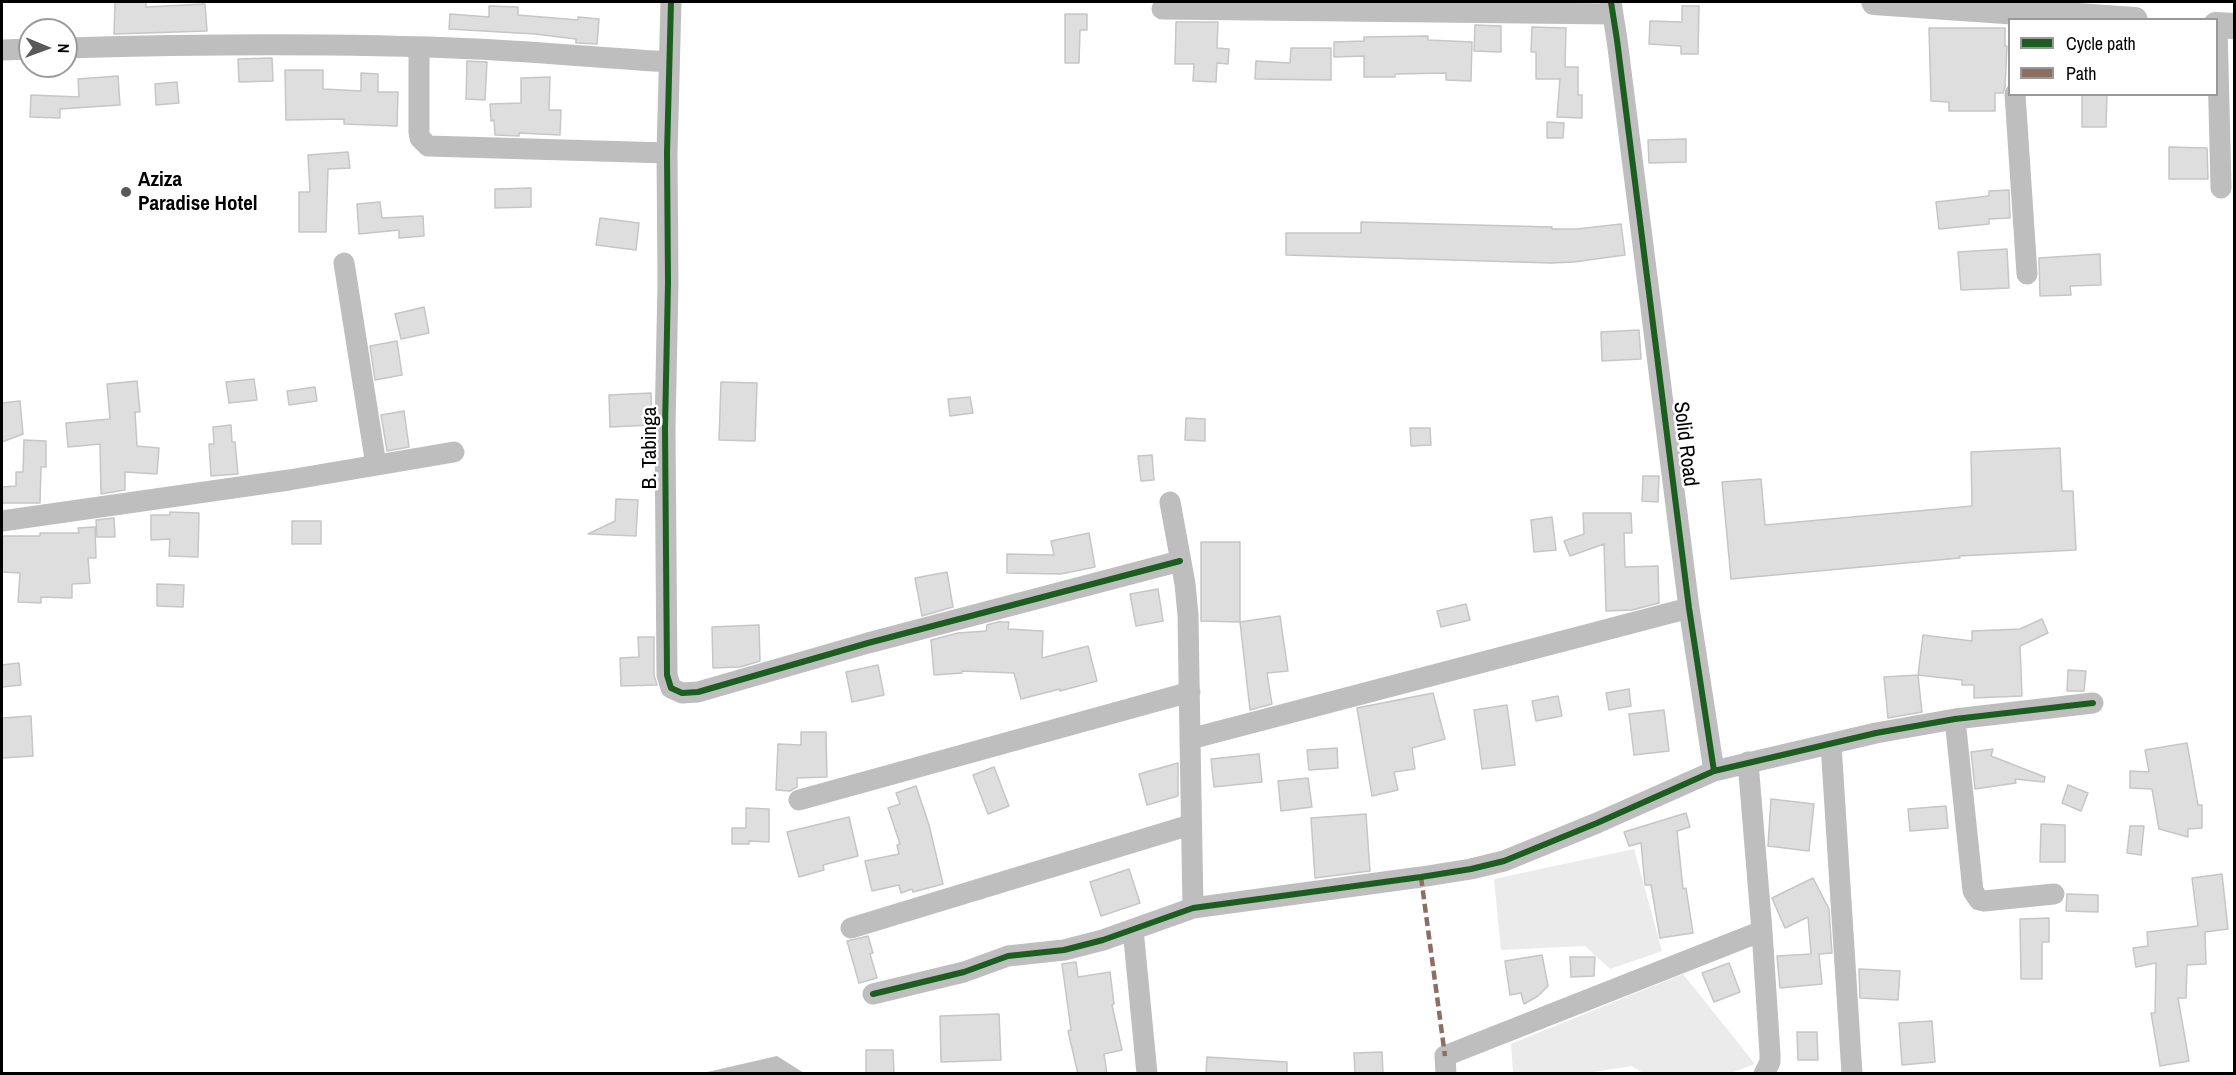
<!DOCTYPE html>
<html>
<head>
<meta charset="utf-8">
<style>
	body { margin:0 }
	#map { position:relative; width:2236px; height:1075px; overflow:hidden; background:#fff; font-family:"Archivo Narrow",sans-serif }
	canvas { display:block }
	.frame { position:absolute; inset:0; border:3px solid #000; pointer-events:none }
	.legend { position:absolute; left:2008px; top:18px; width:210px; height:78px; box-sizing:border-box; background:#fff; border:2px solid #999; margin:0; padding:8px 10px; list-style:none; font-size:18px; color:#000 }
	.legend li { display:flex; align-items:center; gap:12px; height:30px }
	.legend b { width:30px; border:2px solid #999 }
	.north { position:absolute; left:18px; top:18px; width:60px; height:60px; box-sizing:border-box; background:#fff; border:2px solid #999; border-radius:50%; rotate:91deg; font-size:16px; font-weight:700; line-height:24px; text-align:center; color:#000 }
	.north::after { content:''; display:block; margin:auto; width:21px; height:27px; background:#595959; clip-path:polygon(50% 0,100% 100%,50% 72%,0 100%) }
</style>
</head>
<body>
<div id="map">
<canvas width="2236" height="1075"></canvas>
<div class="frame"></div>
<ul class="legend">
<li><b style="height:8px;background:#1b5e20"></b>Cycle path</li>
<li><b style="height:8px;background:#8d6e63"></b>Path</li>
</ul>
<div class="north">N</div>
</div>
<script>
const c = document.querySelector('canvas').getContext('2d');
c.lineJoin = 'round';
function fillPath(path, color) {
  c.fillStyle = color;
  c.fill(path, 'evenodd');
}
function trace(path, color, width, dash) {
  c.strokeStyle = color;
  c.lineWidth = width;
  c.lineCap = dash ? 'butt' : 'round';
  c.setLineDash(dash || []);
  c.stroke(path);
}
function write(font, color, halo, rows, align = 'center') {
  c.font = font + ' "Archivo Narrow",sans-serif';
  c.lineWidth = 5;
  c.setLineDash([]);
  c.textBaseline = 'middle';
  c.strokeStyle = halo;
  c.fillStyle = color;
  for (const [text, x, y, turn = 0] of rows) {
    c.save();
    c.translate(x, y);
    c.rotate((+turn || 0) * Math.PI / 180);
    c.textAlign = isNaN(turn) ? turn : align;
    if (halo) c.strokeText(text, 0, 0);
    c.fillText(text, 0, 0);
    c.restore();
  }
}
fillPath(new Path2D(`
	M1634 849 1662 951 1610 969 1585 946 1501 950 1494 879Z
	M1683 974 1755 1064 1731 1073H1643L1632 1066 1588 1073H1513L1511 1044Z`), '#ebebeb');
fillPath(new Path2D(`
	M777 1056 804 1073H703Z`), '#bdbdbd');
const building = new Path2D(`
	M115 2H146V7L205 4 207 31 114 34Z
	M489 6 518 7V15L578 20V17L599 19 597 44 576 43V39L535 34 449 29 450 14 489 17Z
	M1682 6H1699L1698 54H1681V46L1649 44 1650 21 1682 22Z
	M1065 14H1087V30H1080L1079 63H1065Z
	M1176 22H1218L1217 48 1229 49 1228 64 1217 63 1216 82 1193 81 1194 64H1175Z
	M1475 25 1501 26V52L1474 51Z
	M1532 27 1566 28 1565 67H1578V95H1582V118L1557 117 1560 79H1536V52H1531Z
	M1929 28H2005V46H2007L2005 87 2003 93H1995V111H1949V102L1931 101Z
	M1428 36V40L1472 42 1471 81 1446 80V73L1395 74V77H1364V56L1334 57V42L1364 41V37Z
	M1291 48H1331V80L1255 79 1256 61 1290 63Z
	M272 58 273 81 239 82 238 59Z
	M467 61 487 62 485 100 466 99Z
	M285 70H323V89L361 91V73L378 74V92H398L397 126 344 124V119L286 120Z
	M118 76 120 105 60 109V118L30 117 31 95 79 97 78 79Z
	M550 77 549 110H561L560 135 519 133V136L495 135 494 120 491 121 490 104 521 103V78Z
	M177 82 179 103 156 105 155 84Z
	M2082 94H2107L2106 127H2082Z
	M1547 122 1564 123 1563 138H1547Z
	M1686 139V162L1649 163 1648 140Z
	M2169 147 2207 148 2208 179H2169Z
	M348 152 350 168 328 169 326 232H299V192H310L308 155Z
	M531 188V207L495 208V189Z
	M2009 190 2010 218 1989 219V224L1939 229 1936 202 1989 196V191Z
	M380 202 382 218 423 216 424 236 399 238V230L359 234 357 204Z
	M600 218 639 223 636 250 596 245Z
	M1361 222 1552 227V229H1577L1621 224 1625 255 1574 262 1551 263 1286 255V233H1361Z
	M2007 249 2009 288 1961 290 1958 252Z
	M2100 254 2101 285 2070 286 2071 295 2040 296 2039 258Z
	M424 307 429 333 401 339 395 314Z
	M1639 330 1641 359 1602 361 1601 332Z
	M397 341 402 375 375 380 370 346Z
	M254 379 257 400 229 403 226 382Z
	M137 381 140 412H135L137 446 159 448 157 474 125 472V490L101 494 100 444 68 447 66 423 110 419 107 384Z
	M721 382 757 383 755 441 719 440Z
	M315 387 317 401 289 405 287 391Z
	M651 393 652 425 610 427 609 395Z
	M970 397 973 413 950 416 948 399Z
	M20 401 23 434 2 442V403Z
	M404 411 409 447 387 451 381 415Z
	M1186 418 1205 419V441L1185 440Z
	M231 425 232 442H235L238 474 211 476 209 444H214L213 427Z
	M1410 428H1430L1431 445 1411 446Z
	M24 440 46 441V467H41L40 503H2V487L16 486V472H23Z
	M2060 448 2062 491H2073L2076 550 1959 556 1960 558 1731 579 1722 482 1761 479 1765 525 1972 506 1971 452Z
	M1152 455 1154 480 1141 481 1138 456Z
	M1643 476H1659L1658 502 1642 501Z
	M616 499 638 500 636 536 588 534 615 521Z
	M170 512 199 513 198 557 169 556 170 539 151 540V515H170Z
	M1583 513H1631L1632 533H1624L1625 567 1658 566 1659 603 1632 610 1606 611 1604 544 1570 556 1564 541 1584 534Z
	M1552 517 1556 550 1534 552 1531 520Z
	M114 518 115 537H97L96 520Z
	M292 521H321V544H292Z
	M95 527 96 558H88L90 583 72 584V598L41 597V603L18 602 20 573 2 572V536H40V533H79L78 528Z
	M1089 533 1095 567 1061 574 1007 573V554L1054 555 1051 541Z
	M1201 542H1240V622L1201 621Z
	M947 572 953 607 922 616 915 578Z
	M157 584 184 585 183 607 157 606Z
	M1158 589 1163 621 1136 626 1130 594Z
	M1466 604 1470 620 1441 627 1437 611Z
	M1280 616 1288 671 1267 673 1272 704 1250 710 1240 622Z
	M2042 619 2048 633 2020 646 2022 696 1974 698V685H1962V680L1918 675 1923 635 1972 641V631L2020 629Z
	M998 622H1009L1008 629 1043 631 1042 658 1088 646 1097 681 1060 691V689L1021 699 1014 673 962 671V673L934 675 931 640 958 633 986 631 987 625Z
	M759 625 760 661 740 667 713 668 712 627Z
	M638 637H654V675L657 685 621 686 620 658 639 657Z
	M19 663 21 685 2 687V665Z
	M878 665 884 695 852 702 846 672Z
	M2068 670 2086 671 2084 691H2067Z
	M1918 675 1922 712 1888 718 1884 677Z
	M1629 689 1631 706 1609 710 1606 693Z
	M1433 693 1445 739 1412 748 1415 769 1394 772 1398 790 1372 796 1357 708Z
	M1558 696 1562 716 1536 721 1532 701Z
	M1507 705 1515 765 1482 769 1474 710Z
	M1664 710 1669 751 1634 755 1629 714Z
	M31 716 33 756 2 758V718Z
	M801 732H826L827 777 797 778V787L790 791 776 790 778 744 801 745Z
	M2187 743 2198 805H2202V828L2188 829V837L2159 829 2152 789 2130 788V771L2149 772 2145 750Z
	M1337 748 1338 768 1309 770 1307 750Z
	M1993 749 1991 756 2045 777 2044 782 2015 779 2016 783 1975 789 1971 752Z
	M1259 754 1262 782 1214 787 1211 759Z
	M1178 763V796L1147 805 1139 774Z
	M994 767 1009 806 988 814 973 775Z
	M1308 778 1312 807 1281 811 1278 781Z
	M2068 785 2088 793 2081 811 2062 803Z
	M916 786 929 825 943 884 913 892 912 889 901 893 899 885 872 891 865 861 899 854 897 845 900 844 888 808 900 804 896 793Z
	M1771 799 1814 804 1809 851 1768 846Z
	M1946 806 1948 828 1910 831 1908 809Z
	M746 808 769 809V842L749 841V844H732V828H746Z
	M1686 813 1690 827 1677 831 1683 889 1686 888 1693 933 1660 938 1651 885H1645L1641 843 1629 846 1624 832Z
	M1366 814 1370 871 1315 878 1311 818Z
	M849 817 858 856 823 865 824 870 799 877 787 832Z
	M2041 824 2065 825V862H2040Z
	M2130 826H2144L2141 855 2127 853Z
	M1129 869 1140 903 1101 916 1090 882Z
	M2222 874 2228 929 2205 932 2206 964 2187 965 2186 998H2178L2189 1061 2160 1066 2151 1013H2155L2156 963 2136 967 2133 948 2148 946 2147 932 2198 926 2192 878Z
	M1813 878 1829 909 1832 953 1819 954 1822 984 1780 988 1777 956 1811 954 1808 917 1785 928 1772 898Z
	M2067 894 2098 895V912L2066 911Z
	M2049 918V942H2042V979H2021L2020 919Z
	M868 936 873 953 870 954 877 978 859 983 847 941Z
	M1542 955 1548 986 1538 996 1524 1004 1521 993 1510 995 1505 961Z
	M1570 957H1595L1594 976 1571 977Z
	M1076 962 1078 977 1110 972 1114 1004 1112 1005 1122 1050 1104 1054 1107 1074H1078L1068 1031 1071 1030 1062 964Z
	M1729 963 1740 992 1714 1002 1702 973Z
	M1859 969 1900 971 1898 1000 1860 998Z
	M999 1014 1001 1060 941 1062 940 1016Z
	M1932 1021 1935 1062 1902 1065 1899 1023Z
	M1797 1032H1817L1818 1060H1798Z
	M866 1050H893L894 1074H866Z
	M1382 1052 1383 1074H1355L1354 1053Z
	M1207 1057 1287 1062V1074H1206Z`);
fillPath(building, '#dedede');
trace(building, '#c6c6c6', 1.5);
trace(new Path2D(`
	M671 2 667 153 668 283 665 428 667 675 671 688 682 693 698 692 868 643 1180 561
	M1611 2 1617 40 1689 608 1714 771 1876 733 1955 719 2093 703
	M1162 9 1613 14
	M2217 25 2221 188
	M419 47V132L420 138 428 146 667 153
	M66 48C203 44 340 43 477 49 541 52 604 58 668 62
	M2 50 30 49
	M2015 94 2027 274
	M344 263 376 465
	M1170 502 1185 584 1188 615 1190 739
	M2 521 289 480 454 452
	M1955 719 1973 891 1979 900 1984 901 2054 894
	M1831 744 1852 1074
	M1748 762 1762 931 1770 1054V1062L1764 1074
	M799 800 1190 692
	M1193 908 1190 739 1689 608
	M851 928 1190 825
	M1133 929 1147 1074
	M873 994 964 972 1008 956 1064 950 1103 940 1193 908 1421 877 1471 869 1504 861 1597 823 1714 771
	M1446 1074 1445 1056 1762 931`), '#bebebe', 21);
trace(new Path2D(`
	M1874 2 2135 20
	M2216 25 2234 26`), '#bebebe', 26);
trace(new Path2D(`
	M1421 877 1445 1056`), '#8d6e63', 4.5, [9, 4.5]);
trace(new Path2D(`
	M671 2 667 153 668 283 665 428 667 675 671 688 682 693 698 692 868 643 1180 561
	M1611 2 1617 40 1689 608 1714 771 1876 733 1955 719 2093 703
	M873 994 964 972 1008 956 1064 950 1103 940 1193 908 1421 877 1471 869 1504 861 1597 823 1714 771`), '#1b5e20', 6);
for (const [x, y, r, color] of [
	[126,192,6,"#595959"]
]) {
  const dot = new Path2D();
  dot.arc(x, y, r, 0, 2 * Math.PI);
  c.fillStyle = color;
  c.fill(dot);
  trace(dot, '#fff', 2);
}
write('bold 21px', '#000', '#fff', [
	["Aziza",138,180],
	["Paradise Hotel",138,204]
], 'left');
write('21px', '#000', '#fff', [
	["Solid Road",1685,444,83],
	["B. Tabinga",650,448,-90]
]);
</script>
</body>
</html>
